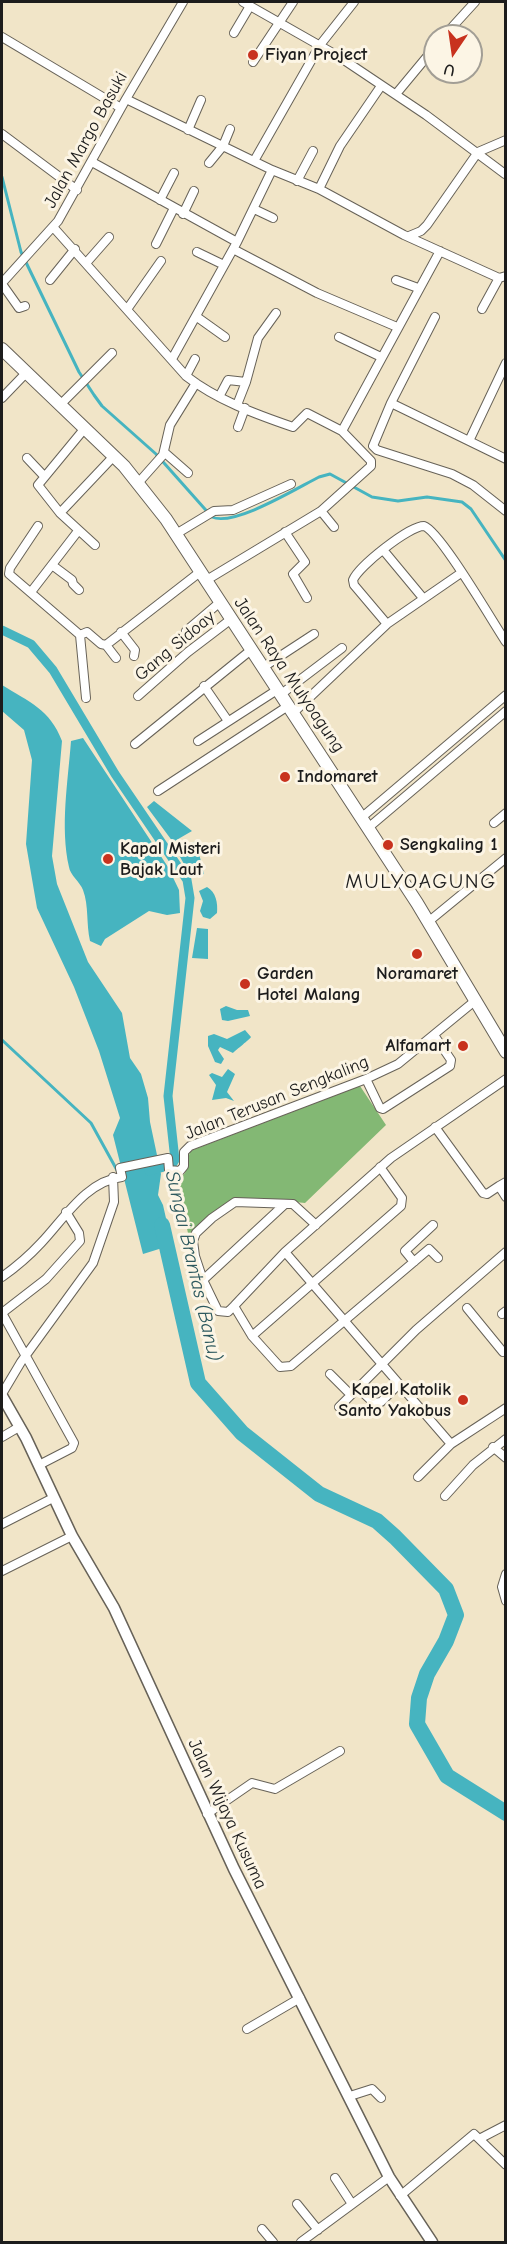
<!DOCTYPE html>
<html>
<head>
<meta charset="utf-8">
<style>
	body { margin:0 }
	#map { position:relative; width:507px; height:2244px; overflow:hidden; background:#f1e5c8; font-family:"Comic Neue",sans-serif }
	canvas { display:block }
	.frame { position:absolute; inset:0; border:3px solid #1c1c1c; pointer-events:none }
	.north { position:absolute; left:423px; top:24px; width:60px; height:60px; box-sizing:border-box; background:#fcf5e5; border:2px solid #a29e95; border-radius:50%; rotate:193deg; font-size:16px; font-weight:700; line-height:24px; text-align:center; color:#1c1c1c }
	.north::after { content:''; display:block; margin:auto; width:21px; height:27px; background:#c8321e; clip-path:polygon(50% 0,100% 100%,50% 72%,0 100%) }
</style>
</head>
<body>
<div id="map">
<canvas width="507" height="2244"></canvas>
<div class="frame"></div>
<div class="north">U</div>
</div>
<script>
const c = document.querySelector('canvas').getContext('2d');
c.lineJoin = 'round';
function fillPath(path, color) {
  c.fillStyle = color;
  c.fill(path, 'evenodd');
}
function trace(path, color, width, dash) {
  c.strokeStyle = color;
  c.lineWidth = width;
  c.lineCap = dash ? 'butt' : 'round';
  c.setLineDash(dash || []);
  c.stroke(path);
}
function write(font, color, halo, rows, align = 'center') {
  c.font = font + ' "Comic Neue",sans-serif';
  c.lineWidth = 6;
  c.setLineDash([]);
  c.textBaseline = 'middle';
  c.strokeStyle = halo;
  c.fillStyle = color;
  for (const [text, x, y, turn = 0] of rows) {
    c.save();
    c.translate(x, y);
    c.rotate((+turn || 0) * Math.PI / 180);
    c.textAlign = isNaN(turn) ? turn : align;
    if (halo) c.strokeText(text, 0, 0);
    c.fillText(text, 0, 0);
    c.restore();
  }
}
fillPath(new Path2D(`
	M360 1086 386 1125 305 1203C249 1197 227 1188 189 1238L177 1181 185 1173 190 1151Z`), '#83b874');
fillPath(new Path2D(`
	M2 685C29 702 50 709 62 741L52 856 57 884 88 962 122 1013 130 1058 141 1074 148 1098 150 1122 161 1174 158 1195 163 1205 172 1245 143 1254 113 1135 120 1118 99 1051 74 987 37 908 26 844 32 760 24 730 2 711Z
	M83 738 168 867 179 890 180 913 167 915 149 911 105 939 101 946 90 941C86 924 89 906 83 890 80 882 70 875 69 867 60 827 68 781 71 741Z
	M154 801 192 831 173 842 147 807Z
	M196 841 204 874 192 878 176 850Z
	M207 887C216 892 218 903 217 913L210 919 203 917 200 911 203 901 199 891Z
	M197 928 208 929V959L192 958Z
	M226 1006 237 1010H248L250 1016 228 1021 222 1020 220 1009Z
	M245 1030 251 1037C250 1039 236 1050 233 1053L220 1047 218 1050 224 1059 221 1064 215 1062 208 1046V1036L214 1034 227 1039Z
	M228 1069 235 1074 227 1092 234 1101 226 1098 212 1100 216 1085 209 1075 212 1073 222 1077Z`), '#46b4c0');
trace(new Path2D(`
	M2 177 21 252 79 372 94 395 102 406 156 454 212 517C234 527 297 488 319 477L330 474 372 497 398 501 427 497 462 502 471 509 506 561
	M2 1040 91 1123 118 1172`), '#46b4c0', 3);
trace(new Path2D(`
	M2 630 31 644 53 670 115 774 187 880 190 898 168 1096 175 1160 172 1165 149 1171`), '#46b4c0', 9);
trace(new Path2D(`
	M162 1225 198 1383 242 1433 319 1494 377 1521 395 1537 446 1589 456 1615 446 1641 427 1674 419 1698 417 1724 447 1776 506 1813`), '#46b4c0', 16);
const street = new Path2D(`
	M243 2 338 56 426 115 505 174
	M234 33 250 6
	M444 36 475 2
	M2 37 121 108
	M253 62 293 2
	M396 94 435 47
	M126 99 272 170 237 242 172 359
	M188 130 201 100
	M2 134 77 190
	M254 161 320 45 354 2
	M92 162 237 242
	M209 163 223 146 230 129
	M272 170 319 189 404 235 499 278 506 276
	M297 181 313 151
	M319 189 340 146 381 86
	M160 200 174 173
	M254 209 273 218
	M183 214 194 191
	M54 228 186 376C217 400 255 414 293 427L307 413 342 431 440 251
	M409 236 421 231 427 225 478 152 506 140
	M156 244 174 208
	M233 249 317 293 397 327
	M197 252 224 265
	M87 262 109 237
	M50 280 75 249
	M396 280 418 288
	M2 283 58 221 126 99 183 2
	M2 284 19 308 25 306
	M128 308 161 261
	M482 309 499 278
	M197 317 225 337
	M435 317 391 403 373 446 377 450 452 474 473 485 506 511
	M339 337 381 357
	M186 376 195 359
	M219 397 228 380 246 382
	M2 398 26 373
	M391 403 506 459
	M60 405 112 353
	M237 405 246 382 258 338 276 313
	M238 427 245 408
	M85 428 38 485 60 513 95 545
	M469 441 506 363
	M164 452 188 473
	M27 458 44 476
	M139 482 163 455 170 425 196 383
	M321 511 334 527
	M60 513 113 457
	M38 526 10 568 9 574 80 635 86 698
	M285 532 305 562 293 574 307 598
	M176 534 214 511 233 510 291 484
	M384 551 423 598
	M52 565 72 580 73 584 79 590
	M205 581 321 511 371 466V461L342 431
	M31 592 78 531
	M387 624 354 585 353 580C359 566 409 526 424 526 440 531 492 621 506 642
	M186 631 219 603
	M121 632 135 650 134 656
	M80 635 87 632 101 644 106 645 200 572
	M106 645 116 658
	M262 668 314 634
	M204 686 228 721
	M280 695 342 648
	M138 696 188 652 230 620
	M293 713 387 624 461 573
	M198 741 277 690
	M135 744 251 650
	M158 791 288 706
	M361 818 506 695
	M494 823 506 813
	M368 828 506 711
	M428 922 506 858
	M366 1079 380 1108 383 1109 450 1066 451 1060 434 1035
	M435 1127 483 1193 487 1194 499 1186
	M506 1182 499 1186 506 1197
	M316 1225 293 1204 235 1202 212 1218 196 1233 193 1241 195 1256 203 1280 218 1311 228 1312 234 1306 285 1252 391 1158 506 1079
	M285 1252 451 1444
	M414 1262 405 1251 433 1225
	M2 1277C16 1267 29 1256 41 1243 64 1219 86 1181 122 1177L120 1168 168 1158 169 1170 180 1171 184 1166V1152L190 1146 366 1079 398 1064 476 1000
	M203 1280 285 1204
	M234 1306 252 1336 280 1367 291 1366 429 1249 438 1258
	M467 1308 503 1352
	M2 1313 74 1443 72 1448 39 1465
	M2 1313 46 1279 80 1241 79 1233 66 1212
	M502 1314 506 1311
	M252 1336 401 1206 402 1198 380 1167
	M330 1374 351 1395
	M358 1388 374 1403 381 1402 399 1384
	M2 1394 21 1362 93 1263 114 1202 113 1177
	M339 1407 416 1330 506 1252
	M2 1437 19 1427
	M493 1447 506 1458
	M418 1477 451 1444 506 1408
	M445 1496 473 1465 506 1439
	M2 1524 53 1498
	M2 1571 72 1536
	M506 1574 502 1587 506 1601
	M207 1814 252 1783 275 1789 340 1751
	M247 2029 300 1998
	M350 2096 372 2089 381 2098
	M481 2138 506 2125
	M335 2178 352 2204
	M400 2196 474 2134 506 2165
	M297 2204 318 2230
	M262 2229 273 2242
	M301 2242 389 2177`);
const secondary = new Path2D(`
	M2 1396 26 1438 72 1536 114 1608 234 1869 389 2177 432 2242`);
const primary = new Path2D(`
	M2 349 124 466 166 519 417 903 506 1052`);
trace(street, '#676258', 10);
trace(secondary, '#676258', 13);
trace(primary, '#676258', 14);
trace(street, '#fff', 8);
trace(secondary, '#fff', 10);
trace(primary, '#fff', 12);
for (const [x, y, r, color] of [
	[253,55,6,"#c8321e"],
	[285,777,6,"#c8321e"],
	[388,845,6,"#c8321e"],
	[108,859,6,"#c8321e"],
	[417,954,6,"#c8321e"],
	[245,984,6,"#c8321e"],
	[463,1046,6,"#c8321e"],
	[463,1400,6,"#c8321e"]
]) {
  const dot = new Path2D();
  dot.arc(x, y, r, 0, 2 * Math.PI);
  c.fillStyle = color;
  c.fill(dot);
  trace(dot, '#fcf5e5', 2);
}
write('bold 18px', '#1c1c1c', '#fcf5e5', [
	["Fiyan Project",265,55],
	["Indomaret",297,777],
	["Sengkaling 1",400,845],
	["Kapal Misteri",120,849],
	["Bajak Laut",120,870],
	["Garden",257,974],
	["Hotel Malang",257,995],
	["Noramaret",417,974,"center"],
	["Alfamart",451,1046,"right"],
	["Kapel Katolik",451,1390,"right"],
	["Santo Yakobus",451,1411,"right"]
], 'left');
write('18px', '#1c1c1c', '#fcf5e5', [
	["Jalan Margo Basuki",86,140,-61],
	["Gang Sidoay",175,646,-40],
	["Jalan Raya Mulyoagung",289,675,56],
	["Jalan Terusan Sengkaling",277,1098,-22],
	["Jalan Wijaya Kusuma",227,1814,65]
]);
write('italic 20px', '#2d595e', '#fcf5e5', [
	["Sungai Brantas (Banu)",193,1266,77]
]);
c.letterSpacing = '1.5px';
write('21px', '#1c1c1c', '#fcf5e5', [
	["MULYOAGUNG",421,882]
]);
c.letterSpacing = '0px';
</script>
</body>
</html>
